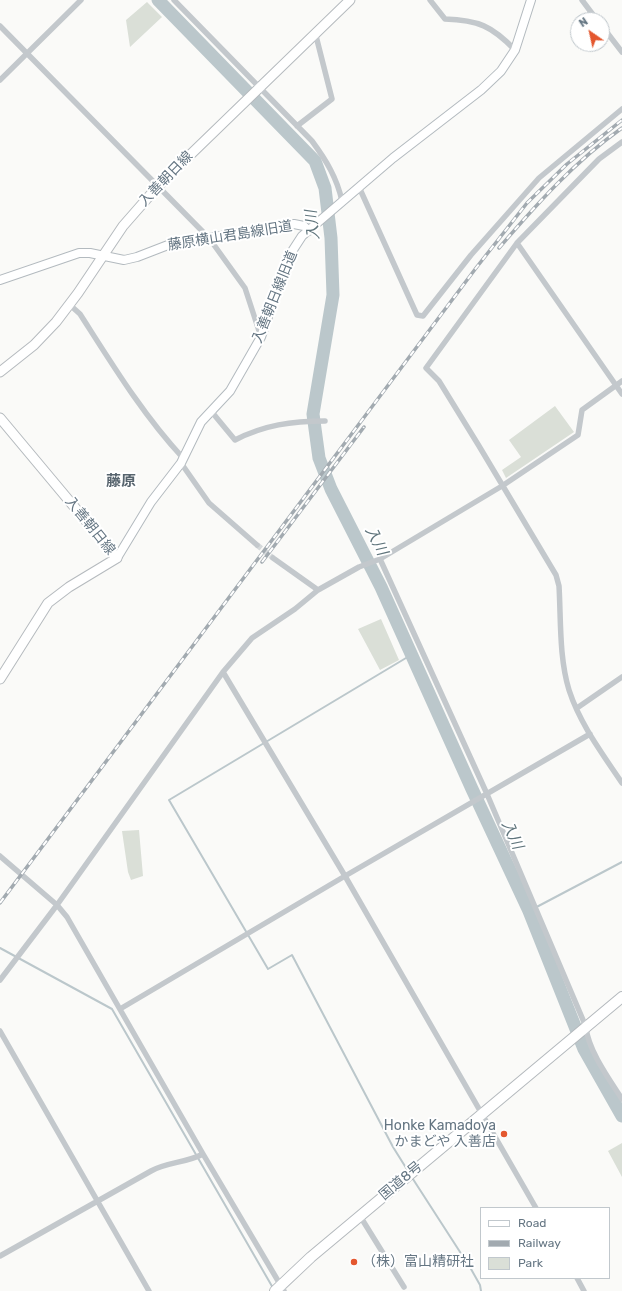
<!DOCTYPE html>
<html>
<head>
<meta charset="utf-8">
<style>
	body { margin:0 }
	#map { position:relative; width:622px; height:1291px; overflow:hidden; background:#fafaf8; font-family:Rubik,sans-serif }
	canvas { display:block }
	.legend { position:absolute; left:480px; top:1207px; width:130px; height:72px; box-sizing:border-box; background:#fff; border:1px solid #c1c8cd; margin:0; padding:5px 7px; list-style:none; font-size:12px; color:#657683 }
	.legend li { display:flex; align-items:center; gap:8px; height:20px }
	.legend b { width:20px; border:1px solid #c1c8cd }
	.north { position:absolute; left:570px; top:12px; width:40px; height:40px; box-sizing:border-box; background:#fff; border:1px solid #c1c8cd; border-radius:50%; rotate:326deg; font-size:11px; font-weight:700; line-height:16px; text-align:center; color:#657683 }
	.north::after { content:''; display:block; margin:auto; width:14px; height:18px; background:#e4572e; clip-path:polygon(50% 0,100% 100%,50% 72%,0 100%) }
</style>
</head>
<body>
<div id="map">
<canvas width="622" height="1291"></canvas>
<ul class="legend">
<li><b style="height:5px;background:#fff"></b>Road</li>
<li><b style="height:5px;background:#a2aab0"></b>Railway</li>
<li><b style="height:11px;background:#dadfd7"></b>Park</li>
</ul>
<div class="north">N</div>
</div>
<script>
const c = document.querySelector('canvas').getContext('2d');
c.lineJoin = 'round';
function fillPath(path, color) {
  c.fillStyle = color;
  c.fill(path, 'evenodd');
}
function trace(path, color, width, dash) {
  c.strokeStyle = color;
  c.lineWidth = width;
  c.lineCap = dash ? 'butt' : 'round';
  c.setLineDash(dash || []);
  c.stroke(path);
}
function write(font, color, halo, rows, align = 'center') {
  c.font = font + ' Rubik,"Noto Sans JP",sans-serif';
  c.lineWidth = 4;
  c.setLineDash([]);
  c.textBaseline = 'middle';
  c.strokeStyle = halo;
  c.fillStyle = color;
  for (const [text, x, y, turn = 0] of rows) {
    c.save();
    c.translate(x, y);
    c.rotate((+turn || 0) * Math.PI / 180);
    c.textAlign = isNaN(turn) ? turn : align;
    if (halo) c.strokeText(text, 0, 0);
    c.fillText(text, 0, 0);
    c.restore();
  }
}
fillPath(new Path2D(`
	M147 2 162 17 130 47 126 20Z
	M555 406 574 432 506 478 502 470 521 457 509 440Z
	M381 619 399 660 380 670 358 629Z
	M139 830 143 876 131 880 128 872 122 831Z
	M622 1143V1177L608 1151Z`), '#dadfd7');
trace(new Path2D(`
	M529 911 622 862
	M0 948 112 1009 273 1288
	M408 1171 393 1147 292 955 268 969 169 800 411 655
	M411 1176 471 1269 480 1285 481 1291`), '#bbc7cb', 2);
trace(new Path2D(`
	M158 0 315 161 325 188 331 238 333 295 313 414 319 458 331 489 381 587 472 789 529 911 584 1049 622 1116`), '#bbc7cb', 13);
trace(new Path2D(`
	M257 545 273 558`), '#d5d9db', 5.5, [5.5, 3]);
const secondary = new Path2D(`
	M0 280 79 253H90L124 260 137 257 168 245 274 227 294 224 304 226 309 231
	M117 558 151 502 181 463 201 422 230 391 261 337 289 256 302 236 393 158 481 90 501 71 515 50 531 0`);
const primary = new Path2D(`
	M0 372 34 345 56 322 78 293 123 226 158 186 350 0
	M0 418 117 558 69 587 48 603 0 679`);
const highway = new Path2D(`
	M275 1291 311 1257 622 997`);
trace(secondary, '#b3babf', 10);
trace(primary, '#b5babe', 11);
trace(highway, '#b4b9bd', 12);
trace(new Path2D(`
	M174 0 312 141C326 160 337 178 342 201
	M430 0 445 19C478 20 492 26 515 50
	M582 0 597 20
	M0 26 209 238 245 288 261 337
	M602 26 622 52
	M0 80 81 0
	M297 126 332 99 315 32
	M622 142 599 159 517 243 426 368 439 381 479 446 556 575 559 586C561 620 559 657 569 690 580 724 602 753 622 783
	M359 187 417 315 423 316 471 255 539 178 622 109
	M517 243 622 394
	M70 305 80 314C112 364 143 415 183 458
	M211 411 235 440C264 425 292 421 325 421
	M181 463 209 503 257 545
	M273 558 318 590
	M380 559 487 794 586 1027C588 1050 609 1079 622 1099
	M223 672 345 876 536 1208
	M577 708 622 677
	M0 856 57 905 67 917 203 1154 284 1291
	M0 980 57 905 223 672 252 638 295 609 318 590 359 567 380 559 502 486 578 435 582 410 622 381
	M120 1009 345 876 590 734
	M0 1031 149 1291
	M360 1216 404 1287
	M0 1256 151 1171C167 1162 186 1163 203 1154
	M577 1278 584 1291`), '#c3c8cc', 5.5);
trace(secondary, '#fff', 8);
trace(primary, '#fff', 9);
trace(highway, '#fff', 10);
const rail = new Path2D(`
	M499 248C536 205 575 161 622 128
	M262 562 364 427
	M0 903 476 268 527 203 567 164 622 120`);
trace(rail, '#a2aab0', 3.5);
trace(rail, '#fff', 2, [6]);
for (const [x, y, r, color] of [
	[504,1134,4,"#e4572e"],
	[354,1262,4,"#e4572e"]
]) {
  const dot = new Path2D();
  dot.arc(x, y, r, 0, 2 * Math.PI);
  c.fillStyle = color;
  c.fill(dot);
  trace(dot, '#fff', 1.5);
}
write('14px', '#657683', '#fff', [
	["入善朝日線",166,179,-46],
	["藤原横山君島線旧道",230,236,-9],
	["入善朝日線旧道",275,297,-68],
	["入善朝日線",90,526,51],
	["国道8号",401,1181,-40]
]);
write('14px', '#657683', '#fff', [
	["Honke Kamadoya",496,1126],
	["かまどや 入善店",496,1142],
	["（株）富山精研社",362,1262,"left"]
], 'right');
write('italic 15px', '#60757c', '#fff', [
	["入川",313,225,-96],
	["入川",376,541,63],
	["入川",512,835,65]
]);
write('bold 15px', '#57646e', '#fff', [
	["藤原",121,482]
]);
</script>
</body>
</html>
